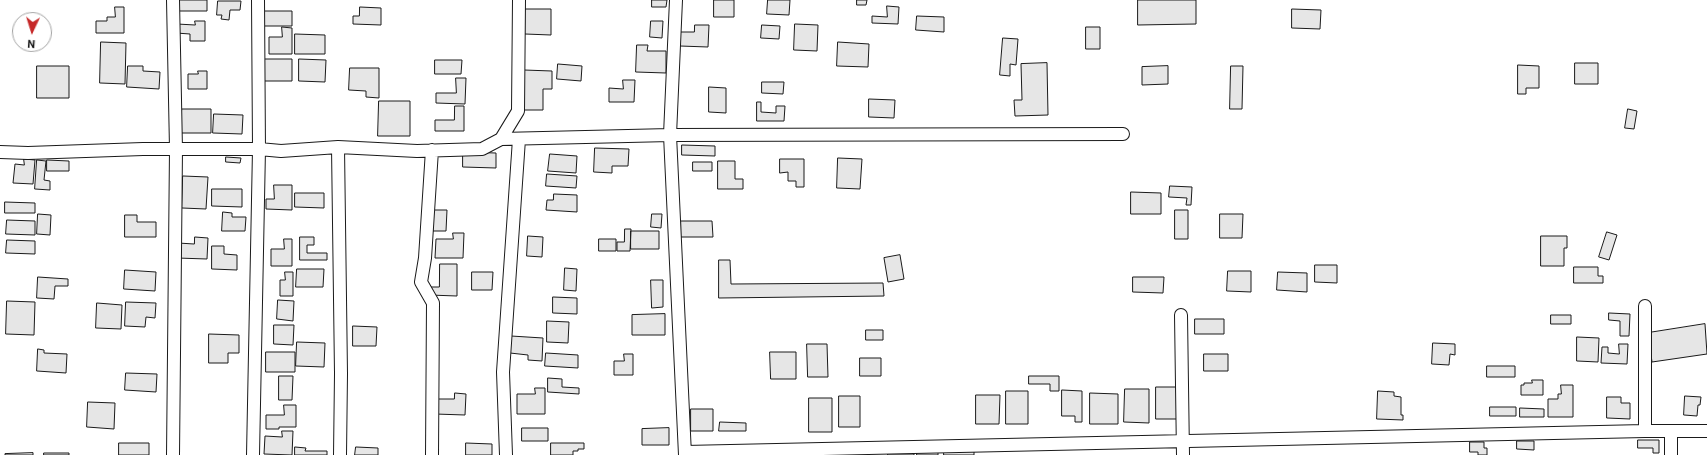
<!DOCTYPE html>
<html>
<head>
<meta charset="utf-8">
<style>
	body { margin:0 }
	#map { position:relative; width:1707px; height:455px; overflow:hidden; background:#fff; font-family:Roboto,sans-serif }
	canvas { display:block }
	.north { position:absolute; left:12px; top:12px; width:40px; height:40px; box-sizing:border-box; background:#fff; border:1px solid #a3a3a3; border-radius:50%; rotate:184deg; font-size:11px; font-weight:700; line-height:16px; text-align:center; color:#1a1a1a }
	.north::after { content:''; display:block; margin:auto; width:14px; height:18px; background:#c62828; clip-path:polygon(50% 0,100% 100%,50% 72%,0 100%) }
</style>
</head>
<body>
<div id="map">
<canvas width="1707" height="455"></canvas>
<div class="north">N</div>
</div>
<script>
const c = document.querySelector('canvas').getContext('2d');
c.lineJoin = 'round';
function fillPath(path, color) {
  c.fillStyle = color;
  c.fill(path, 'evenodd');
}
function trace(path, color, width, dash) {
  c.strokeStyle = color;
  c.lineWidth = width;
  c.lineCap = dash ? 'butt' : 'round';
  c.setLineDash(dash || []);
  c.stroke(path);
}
const building = new Path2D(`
	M178 0H207V11H178Z
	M652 0H667L666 7H652Z
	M714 0H734V17H714Z
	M768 0H790L789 15 767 14Z
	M857 0H867L866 5H857Z
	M1138 0H1196V24L1138 25Z
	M218 1H241L240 10H230L229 20 221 19 222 15H217Z
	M887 6 899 7 898 24 872 23V16L887 17Z
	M115 7H124V33H96V21H107V17H115Z
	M360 7 381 8V25L353 24V16H359Z
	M525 9H551V35L525 34Z
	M1292 9 1321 10 1320 29 1292 28Z
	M263 11H292V26H262Z
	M917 16 944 17V32L916 30Z
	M195 21H205V41H190V34L176 33 177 24 195 25Z
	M651 21H663L662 38 650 37Z
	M795 24 818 25 817 51 794 50Z
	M695 25H709L708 47 680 46V32H694Z
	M762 25 780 26 779 39 761 38Z
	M282 27 292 28V54H269V37H282Z
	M1086 27H1100V49H1086Z
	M295 34 325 35V54H295Z
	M1003 38 1018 39 1016 65 1010 64V76L1000 75Z
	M101 42 126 43 125 84 100 83Z
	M838 42 869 44 868 67 837 66Z
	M637 45H648L647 51H666V73L636 72Z
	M263 59H292V81H263Z
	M299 59 326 60 325 82 299 81Z
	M435 60H462L461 74H435Z
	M1047 63 1048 115 1015 116 1014 100H1022L1021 64Z
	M1575 63H1598V84H1575Z
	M558 64 582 66 581 81 557 79Z
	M1518 65 1539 66V88H1526V94H1518Z
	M37 66H69V98H37Z
	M128 66H143V71L160 72 159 89 127 87Z
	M1168 66V84L1142 85V67Z
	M1231 66H1243L1242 109H1230Z
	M350 68H379V98L366 97V91L349 90Z
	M524 70 552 71V89H543V110H523Z
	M198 71H207V89H188V74H198Z
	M456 78H466L465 104 436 103V93H456Z
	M623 80H635L634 102H609V88L623 89Z
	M762 82H784L783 94 762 93Z
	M709 87 726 88V113L709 112Z
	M869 99 895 100 894 118 869 117Z
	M379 101H410V136H378Z
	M757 102H761V112L776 113V106H785L784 121H757Z
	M455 106H464V131H435V120H454Z
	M182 109H211V133H181Z
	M1628 109 1637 111 1634 129 1625 128Z
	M214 114 243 115 242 134 213 133Z
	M682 145 715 146V156L682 155Z
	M595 148 629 149 628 166H612V173L594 172Z
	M463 152 496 153V168L463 167Z
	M550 154 577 156 576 173 548 171Z
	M226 157 241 158 240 163 226 162Z
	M838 158 862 159 860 189 837 188Z
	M24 159 35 160 33 184 13 183 15 164 24 165Z
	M780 159H804V187H796V181H788V172L780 173Z
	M37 160 46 161 44 180 50 181V190L35 189Z
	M47 160 69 161V171H47Z
	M718 161H735V179H743V189H718Z
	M693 162H712V171H693Z
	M547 174 577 176 576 188 546 186Z
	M183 176 208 177 206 209 182 208Z
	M274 185H292V210L266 209V199H274Z
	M1170 186 1192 187 1191 205H1186L1187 198 1169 197Z
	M212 189H242V207L212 206Z
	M1131 192 1161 193V214H1131Z
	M295 193H324V208L295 207Z
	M554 194 577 195V212L546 210 547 200H553Z
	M5 202 35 203V213H5Z
	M434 210H447L446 231H433Z
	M1175 210H1188V239H1175Z
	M223 212 232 213V217H246L245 231H222Z
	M38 214 51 215 50 235 37 234Z
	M652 214H662L661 228 651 227Z
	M1220 214H1243L1242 238H1220Z
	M125 215H137V222H156V237H125Z
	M7 220 35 221V235L6 234Z
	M681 221H712L713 237H681Z
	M625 229H631L630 251H617V242H624Z
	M631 231H659V249H631Z
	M1607 232 1617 235 1609 260 1599 257Z
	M453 233H464L463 258H435L436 239H453Z
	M528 236 543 237 542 257 527 256Z
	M1541 236H1567V248H1564V266H1541Z
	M195 237 208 238 207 259 177 258 178 243 194 244Z
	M300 237H314V245H307V253H327V260H300Z
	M284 239H292V266H271V249H284Z
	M599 239H616V251H599Z
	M7 240 35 241V254L6 253Z
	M212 246H224V254L237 255V270L212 269Z
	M900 255 904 279 888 282 884 258Z
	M719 260H730L731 284 883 283 884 296 719 298Z
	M440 264H457V296L429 295V287H439Z
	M1315 265H1337V283L1315 282Z
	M1574 267H1598V276H1603V283H1574Z
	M565 268 577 269 576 291 564 290Z
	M297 269H324L323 287H296Z
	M125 270 156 272 155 291 124 289Z
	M1228 271H1251V292L1227 291Z
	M285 272H293V296H280V280H285Z
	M472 272H493L492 290H472Z
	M1278 272 1307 273V292L1277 290Z
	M38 277 68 279V286H55L54 299 37 298Z
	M1133 277H1164L1163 293 1133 292Z
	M651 280H663V307L652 308Z
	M553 297 577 298V314L553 313Z
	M278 300 294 301 293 321 277 319Z
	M7 301 35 302 34 335 6 334Z
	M126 302 156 303 155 318 146 317 145 327 125 326Z
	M97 303 122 305 121 329 96 328Z
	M1609 313 1630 314 1629 336H1620V321L1609 320Z
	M665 314V335H632V315Z
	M1551 315H1571V324H1551Z
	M1195 319H1224V334H1195Z
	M547 321 569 322 568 343 547 342Z
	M1705 324 1707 354 1652 362 1648 333Z
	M274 325H294L293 345 274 344Z
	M353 326 377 327 376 346H353Z
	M866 330H883V340H866Z
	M209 334 239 335V353H228V363H209Z
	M511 336 543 338 542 361 528 360V355L510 353Z
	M1577 337 1599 338 1598 362 1577 361Z
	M297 342 325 343 324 367 296 366Z
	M1433 343 1455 344V355L1450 354 1449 365 1432 364Z
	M807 344H827L828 377H808Z
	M1619 344H1628L1627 364 1601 363 1602 347H1608V353L1619 354Z
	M38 349 44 350V353L67 354 66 373 37 371Z
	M266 352H295V372H266Z
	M770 352H796V379H771Z
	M546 353 578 355V368L545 366Z
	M624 354H633V375H614V361H624Z
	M1204 354H1228V371H1204Z
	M860 358H881V376H860Z
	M1487 366H1515V377H1487Z
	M126 373 157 374 156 392 125 390Z
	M279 376H293L292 400H279Z
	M1029 376H1059V391H1050V384H1029Z
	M548 378 562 379V387L579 388V394L548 392Z
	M1532 380H1543V395H1521V385H1524V383H1532Z
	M1561 385H1573V417H1548V399H1558V394H1561Z
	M1156 387H1178V419H1156Z
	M535 388H545V414H517V394H535Z
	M1125 389H1149V423L1124 422Z
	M1062 390 1082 391V422H1075V416H1062Z
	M1006 391H1028V424H1006Z
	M1378 391 1394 392V396L1401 397V415H1403V420L1377 419Z
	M455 393 466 394 465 415 435 414V399H454Z
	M1090 393 1118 394V424H1090Z
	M976 395H1000L999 424H976Z
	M839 396H860V427H839Z
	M1685 396 1701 397 1700 405H1698L1697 416 1684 415Z
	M1607 397H1621V403H1630V419L1607 418Z
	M809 398H832V432H809Z
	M88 402 115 403 114 429 87 427Z
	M284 405H296V427H279V429H266V415H284Z
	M1490 407H1516V416H1490Z
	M1520 408 1544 409V417H1520Z
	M691 409H713V431H691Z
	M720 422 746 423V431H719Z
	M522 428H548V441H522Z
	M669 428V445H642V429Z
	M282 431H293L292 455 264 454 265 436 282 437Z
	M1638 440H1659V453H1653V448H1638Z
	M1517 441H1534V450L1517 449Z
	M1470 442H1484V448H1487V455H1478V452H1470Z
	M119 443H149V455H119Z
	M466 443 492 444V455H466Z
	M551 443H584V449H578V451H573V455H551Z
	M295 447 306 448 305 451H327V455H295Z
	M356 447 378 448V455H355Z
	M944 449H974V455H944Z
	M917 450H938V455H917Z
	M33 453V455H5V454Z
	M44 453H69V455H44Z
	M888 453H914V455H888Z`);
fillPath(building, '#e6e6e6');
trace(building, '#1a1a1a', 1);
const street = new Path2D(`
	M173 0 176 149 173 455
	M676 0 670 135 685 455
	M501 139 670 135 1123 134
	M0 152 28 153 143 149H259L281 151 338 147
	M1645 306V431
	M1181 315 1183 455
	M1671 431V455
	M685 452 1645 431H1707
	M253 455 259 149 258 0
	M340 455 341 374 338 147 417 151 482 149 501 139 518 111 519 0
	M432 455 433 303 421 282 425 258 432 150
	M506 455 503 372 519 139`);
trace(street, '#1a1a1a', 14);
trace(street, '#fff', 12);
</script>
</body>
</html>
